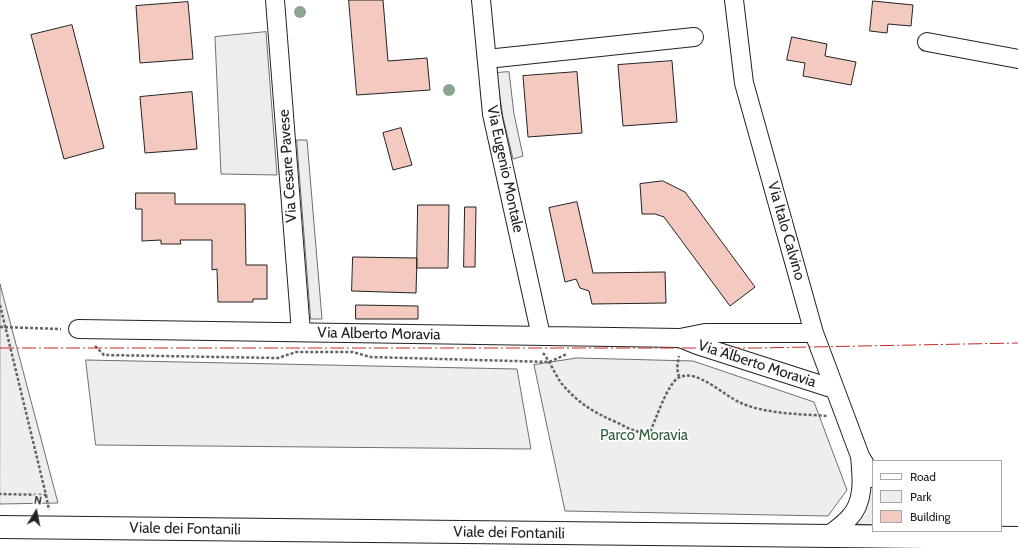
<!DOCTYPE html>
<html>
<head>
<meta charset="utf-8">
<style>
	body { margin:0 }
	#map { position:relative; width:1018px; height:548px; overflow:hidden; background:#fff; font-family:Cabin,sans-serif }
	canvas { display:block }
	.legend { position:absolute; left:872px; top:460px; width:130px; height:72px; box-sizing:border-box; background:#fff; border:1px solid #a7a7a7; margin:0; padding:5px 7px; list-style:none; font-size:12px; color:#222 }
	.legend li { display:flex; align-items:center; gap:8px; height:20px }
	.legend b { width:20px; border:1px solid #a7a7a7 }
	.north { position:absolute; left:16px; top:492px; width:40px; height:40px; -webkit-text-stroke:3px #fff; paint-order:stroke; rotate:10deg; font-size:11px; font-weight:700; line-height:16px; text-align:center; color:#222 }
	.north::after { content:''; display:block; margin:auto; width:14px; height:18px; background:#222; clip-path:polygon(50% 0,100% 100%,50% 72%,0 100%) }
</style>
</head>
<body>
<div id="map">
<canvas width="1018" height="548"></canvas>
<ul class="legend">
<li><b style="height:5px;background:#fff"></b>Road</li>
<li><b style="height:11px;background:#eee"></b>Park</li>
<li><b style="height:11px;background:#f3c9c0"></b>Building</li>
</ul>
<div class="north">N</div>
</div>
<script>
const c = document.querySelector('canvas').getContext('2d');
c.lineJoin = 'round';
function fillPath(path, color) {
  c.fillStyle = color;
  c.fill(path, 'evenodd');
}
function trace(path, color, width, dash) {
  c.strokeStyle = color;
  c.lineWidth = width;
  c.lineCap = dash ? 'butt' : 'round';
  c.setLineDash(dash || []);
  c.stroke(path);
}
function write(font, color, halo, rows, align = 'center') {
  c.font = font + ' Cabin,sans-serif';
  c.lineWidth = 3;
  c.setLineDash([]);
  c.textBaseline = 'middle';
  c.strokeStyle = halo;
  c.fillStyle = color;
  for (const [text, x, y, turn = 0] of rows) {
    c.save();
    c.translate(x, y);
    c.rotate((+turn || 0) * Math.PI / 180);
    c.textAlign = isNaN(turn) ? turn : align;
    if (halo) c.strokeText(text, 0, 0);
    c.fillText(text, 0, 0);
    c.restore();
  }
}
const green = new Path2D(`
	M0 284 58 503 0 504Z
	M577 358 693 361 814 402 847 490 828 516 565 511 534 365Z
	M86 360 517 369 531 449 96 445Z
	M871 483 873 488V525L854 524C867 509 867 502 871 483Z`);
fillPath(green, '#eee');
trace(green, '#6f6f6f', 1);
const parking = new Path2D(`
	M266 32 277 175 221 174 215 37Z
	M509 72 514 114 523 156 513 159 503 117 496 73Z
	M297 140H307L322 319H311Z`);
fillPath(parking, '#ededed');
trace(parking, '#6f6f6f', 1);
const building = new Path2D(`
	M349 0H383L388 61 427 58 430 90 357 95Z
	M873 1 913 5 911 26 888 24 887 33 870 31Z
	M188 2 193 59 140 63 136 6Z
	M72 25 104 148 64 159 31 35Z
	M792 37 827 44 825 56 856 62 851 85 803 76 805 63 787 60Z
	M672 61 677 122 623 126 618 65Z
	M577 72 582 133 528 137 523 76Z
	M192 92 197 149 145 153 140 97Z
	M401 128 412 165 393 170 383 133Z
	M663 181 685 192 755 287 730 306 664 217 655 214H642L640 184Z
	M136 193H175V204H245L246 265H267V299H253V302H218L217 269 212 270V240H180L181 244H161V240L142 241V209H136Z
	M577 202 593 273 665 272 666 303 592 304 589 291 580 288 576 279 565 282 549 208Z
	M418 205H449L448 268H417Z
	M465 207H476L475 267H464Z
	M353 257 417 258 416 293 352 291Z
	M356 305 418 306V319H356Z`);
fillPath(building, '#f3c9c0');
trace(building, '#222', 1);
const minor = new Path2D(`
	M275 0 301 332
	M481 0 492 114 541 336
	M734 0 744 83 814 333 860 456
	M927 42 1018 59
	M487 59 694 37
	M78 329 680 338 705 333H814
	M680 338 697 345 834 389
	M828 536C835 530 843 525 849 518 865 502 862 477 860 456L873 478`);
const major = new Path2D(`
	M0 527 1018 538`);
trace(minor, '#222', 20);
trace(major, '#222', 24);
trace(new Path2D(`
	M0 305 46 495 0 494
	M0 327 61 329
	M95 346 104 355 278 358 296 352H353L370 357 549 362 567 354
	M543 353C550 361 555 375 562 384 579 404 595 413 618 423 628 428 638 434 650 432 656 419 667 385 678 378 696 367 724 396 741 403 766 414 800 414 828 416
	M679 377 677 368 679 356
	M46 495 49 510`), '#646464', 2.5, [3, 2]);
trace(minor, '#fff', 18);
trace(major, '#fff', 22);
trace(new Path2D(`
	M0 348H757L1018 343`), '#c62828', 1, [14, 3, 2, 3]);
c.fillStyle = '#8da692';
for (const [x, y] of [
	[300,12],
	[449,90]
]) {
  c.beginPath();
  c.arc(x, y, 6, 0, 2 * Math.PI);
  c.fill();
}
write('15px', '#222', '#fff', [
	["Via Cesare Pavese",288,166,-94],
	["Via Eugenio Montale",505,169,78],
	["Via Italo Calvino",786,231,74],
	["Via Alberto Moravia",379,334,1],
	["Via Alberto Moravia",757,364,18],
	["Viale dei Fontanili",185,529,1],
	["Viale dei Fontanili",509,533,1]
]);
write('15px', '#2f5e38', '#fff', [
	["Parco Moravia",644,436]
]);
</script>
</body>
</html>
